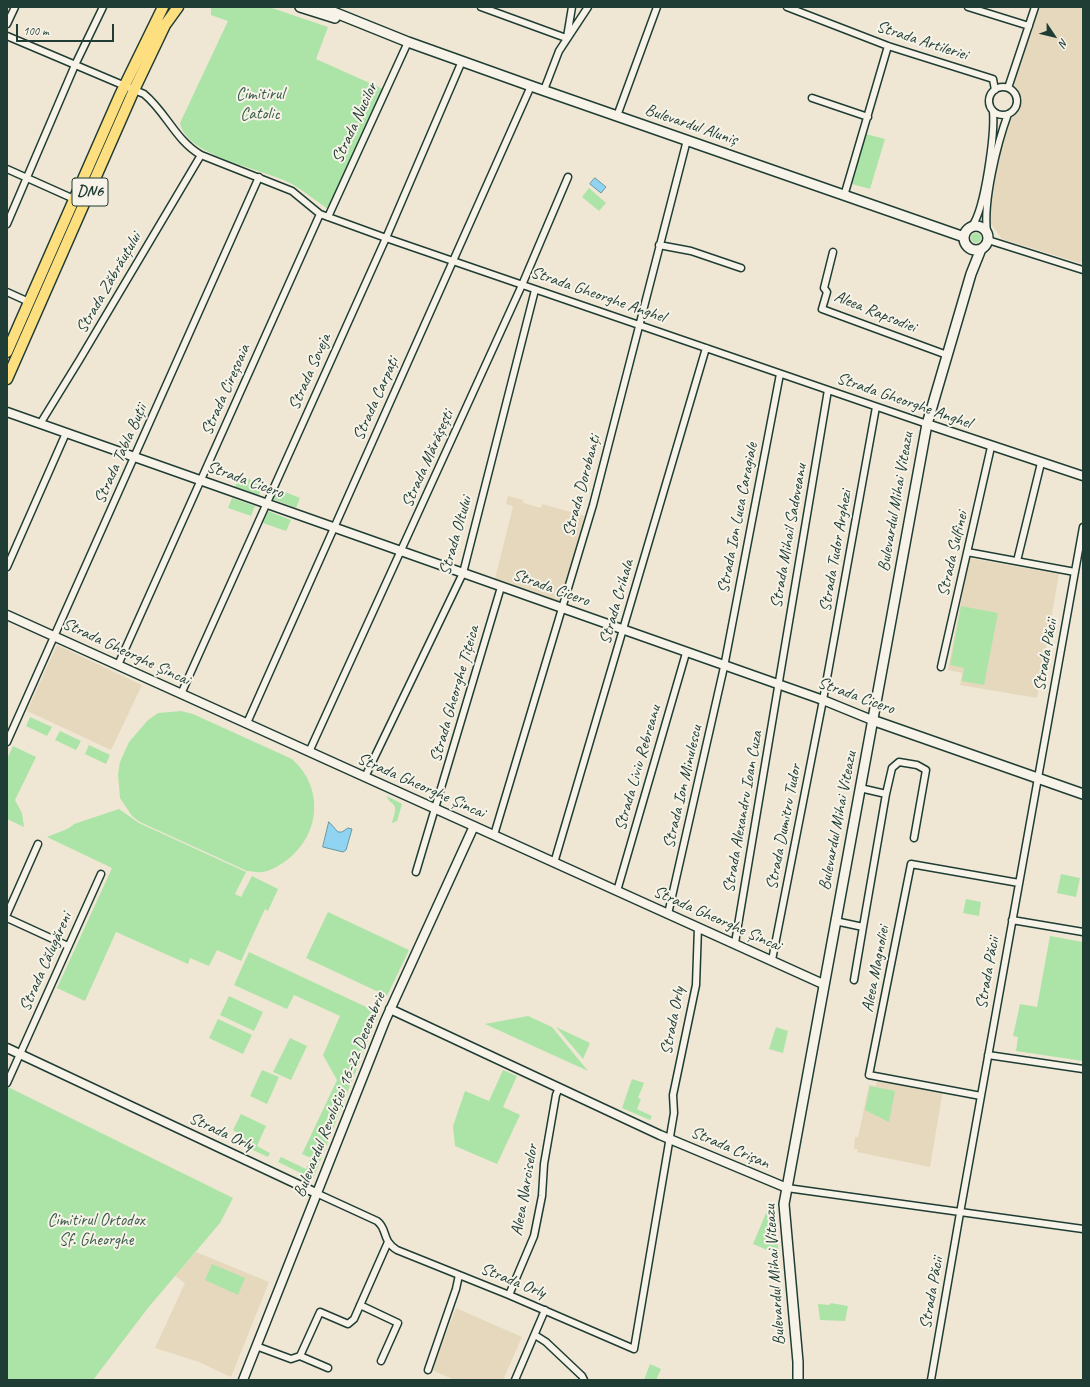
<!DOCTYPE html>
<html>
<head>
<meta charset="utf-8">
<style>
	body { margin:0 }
	#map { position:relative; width:1090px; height:1387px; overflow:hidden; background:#efe7d4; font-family:Caveat,sans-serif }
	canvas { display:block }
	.frame { position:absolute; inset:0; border:8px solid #1f3d34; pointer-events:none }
	.north { position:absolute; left:1034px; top:16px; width:40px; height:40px; -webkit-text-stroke:3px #f7f3e8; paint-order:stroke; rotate:125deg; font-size:11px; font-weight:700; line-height:16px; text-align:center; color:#1f3d34 }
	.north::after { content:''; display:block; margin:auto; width:14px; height:18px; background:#1f3d34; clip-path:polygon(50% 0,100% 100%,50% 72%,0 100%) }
	.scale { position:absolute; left:16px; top:24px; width:98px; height:18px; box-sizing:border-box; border:2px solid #1f3d34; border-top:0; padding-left:5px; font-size:12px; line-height:14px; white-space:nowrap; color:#1f3d34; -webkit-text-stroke:3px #f7f3e8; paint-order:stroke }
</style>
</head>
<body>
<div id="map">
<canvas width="1090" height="1387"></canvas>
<div class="frame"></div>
<div class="north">N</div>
<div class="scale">100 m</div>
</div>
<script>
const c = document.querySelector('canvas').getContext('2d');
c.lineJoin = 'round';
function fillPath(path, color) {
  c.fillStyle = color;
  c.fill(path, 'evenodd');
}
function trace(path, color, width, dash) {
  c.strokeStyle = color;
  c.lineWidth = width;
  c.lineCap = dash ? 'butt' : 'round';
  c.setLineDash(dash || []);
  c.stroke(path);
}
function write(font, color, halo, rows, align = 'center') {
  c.font = font + ' Caveat,sans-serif';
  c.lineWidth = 4;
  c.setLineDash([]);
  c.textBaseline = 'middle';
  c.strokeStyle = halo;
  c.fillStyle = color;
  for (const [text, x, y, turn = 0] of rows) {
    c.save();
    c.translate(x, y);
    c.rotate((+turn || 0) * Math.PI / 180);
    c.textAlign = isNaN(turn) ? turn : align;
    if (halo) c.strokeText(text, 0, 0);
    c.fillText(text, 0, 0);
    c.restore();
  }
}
fillPath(new Path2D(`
	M1030 7H1083V264L1002 239 989 221 1000 145 1005 127 1019 109 1008 78Z
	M508 496 523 500V503L541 508 542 504 585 516 560 602 495 579 513 506 506 504Z
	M969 558 1059 574 1037 698 960 685 962 673 948 670Z
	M57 645 142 685 111 750 27 711Z
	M877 1079 943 1090 930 1167 857 1152 858 1149H854L855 1137H858L869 1085 876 1086Z
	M196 1252 269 1282 231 1377 199 1362 155 1348 185 1283 175 1276Z
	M456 1308 522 1337 503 1380H455L434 1371 433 1367Z`), '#e6d8bd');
fillPath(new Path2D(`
	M211 7H269L328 27 316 59 383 89 328 209C316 201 304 191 292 184 265 169 186 157 180 123L228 21 211 15Z
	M866 134 885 139 870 189 852 184Z
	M589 188 606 203 599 211 582 197Z
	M971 238a5 5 0 1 1 10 0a5 5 0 1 1-10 0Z
	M240 476 263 484 259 495 235 487Z
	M278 489 300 498 296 508 273 499Z
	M232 498 255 506 251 516 228 508Z
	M268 511 291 520 286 531 263 523Z
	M961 606 998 613 984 685 962 681 964 668 950 665Z
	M181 711 193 714 292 759C324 787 321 834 287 860 280 865 271 871 262 872 258 873 252 871 247 871L140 822 132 816 120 798 118 774 120 762 129 742 148 720 158 713Z
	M30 717 52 727 47 736 26 726Z
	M60 731 81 741 76 750 55 740Z
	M89 745 110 755 106 764 85 754Z
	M13 746 36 757 15 800 22 813 24 827 7 819V759Z
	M387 796 402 804 397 821 392 823C393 817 398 808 393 804 390 801 388 801 387 796Z
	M119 809 139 823 246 872 235 894 241 897 252 876 278 889 268 911 265 909 241 961 217 950 209 966 190 958 188 964 116 932 85 1001 57 988 112 868 47 837C55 833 69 830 74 824Z
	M1061 874 1080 878 1076 897 1057 893Z
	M966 899 981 902 979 916 963 913Z
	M328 912 409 950 387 996 306 958Z
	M1050 936 1083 942V1061L1016 1051 1018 1037 1013 1036 1020 1004 1037 1007Z
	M249 952 379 1013 313 1179 278 1162 281 1157 306 1169 311 1158 302 1154 337 1080 323 1055 340 1016 294 995 287 1009 234 985Z
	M229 996 263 1012 254 1031 220 1015Z
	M528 1016 552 1027 588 1071 485 1024Z
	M218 1019 252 1035 243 1054 209 1038Z
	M556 1027 590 1043 583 1059Z
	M776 1027 788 1031 783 1053 769 1049Z
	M290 1038 307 1046 291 1080 273 1072Z
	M262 1070 279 1077 267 1104 250 1096Z
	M503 1070 517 1076 503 1107 520 1115 497 1164 455 1146 453 1126 465 1091 489 1101Z
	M632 1079 644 1083 638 1098 641 1099 637 1109 652 1116 650 1120 622 1108Z
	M870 1086 895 1091 889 1122 865 1110Z
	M8 1087 233 1198 220 1223 148 1308 93 1380H7Z
	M241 1114 266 1126 257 1146 270 1153 268 1157 233 1141 237 1133 233 1130Z
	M769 1206 774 1211 779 1255 753 1244Z
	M212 1264 245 1278 238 1295 205 1280Z
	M831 1303 848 1306 845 1321 820 1320 818 1304 829 1305Z
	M650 1364 661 1369 656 1380H644Z`), '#ace4a8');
const water = new Path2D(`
	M595 178 606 187 601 193 590 184Z
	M329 822 338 832H342L348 828 352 829 346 850 343 852 323 847Z`);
fillPath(water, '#90d4f1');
trace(water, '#6398a5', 1);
const minor = new Path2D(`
	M481 7 566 38
	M787 7 888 46 993 79 995 90
	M968 7 1029 26
	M7 24 15 7
	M7 36 144 94C166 112 176 141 201 155L292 191 320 214 386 238 927 424
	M567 37 572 7
	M989 101a14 14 0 1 1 28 0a14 14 0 1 1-28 0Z
	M1008 88 1035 7
	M544 90 559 51 588 7
	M812 98 868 117
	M617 116 657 7
	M7 169 74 199
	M844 196 888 46
	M328 217 408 42
	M7 224 75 65 103 7
	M972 226C985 209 995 133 993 111
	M987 232C983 201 997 144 1008 114
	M988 240 1083 270
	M659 245 691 251 741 268
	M833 252 824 288 827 292 822 309 947 355
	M7 292 29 302
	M40 424 80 359 201 155
	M967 552 1075 572
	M1017 561 1041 463
	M7 567 66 433
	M118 665 320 214
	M941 667 991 447
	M181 694 386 238 462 61
	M247 723 531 86
	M7 742 259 177
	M309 752 522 285 568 177
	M365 777 463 573 535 290
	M860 788 886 794 863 927
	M886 794 892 768 899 762 917 765 926 770 914 838
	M494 835 593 505 687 140
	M554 863 706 348
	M416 872 501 587
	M617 891 686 653
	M7 914 38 844
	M668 914 724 667 780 374
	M7 918 68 946
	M1012 920 1083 932
	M835 921 863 927 854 980
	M735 943 828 390
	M772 960 823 700 876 407
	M988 1055 1083 1069
	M7 1083 101 874
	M981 1096 869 1075 911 864 1019 883
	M787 1188 1083 1229
	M316 1193 377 1221C388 1229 381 1240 397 1250L509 1295 634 1349 674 1113 673 1095 696 985 698 927
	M509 1295 534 1236 542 1196 544 1164 556 1095 559 1088
	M360 1305 398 1323 381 1361
	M535 1335 546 1342 582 1376 584 1380
	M256 1346 291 1359 300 1356 320 1312 348 1324 354 1319 388 1242
	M300 1356 328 1368
	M428 1370 456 1289 459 1275
	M515 1380 545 1310
	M931 1380 960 1213 1083 527`);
const tertiary = new Path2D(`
	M7 412 823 700 872 720
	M927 424 1083 476
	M7 615 823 984
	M390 1009 660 1135 787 1188
	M7 1048 316 1193
	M243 1380 385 1021 474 826`);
const secondary = new Path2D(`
	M300 7 335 18
	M321 7 408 42 531 86 964 237
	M964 238a12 12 0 1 1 24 0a12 12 0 1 1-24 0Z
	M872 720 1083 794
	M798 1380V1362L784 1204 787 1188 927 424 971 274 981 249`);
const primary = new Path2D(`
	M7 352 120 95 163 7
	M7 379 134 90 165 25 178 7`);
trace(minor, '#1f3d34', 9);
trace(tertiary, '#1f3d34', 11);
trace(secondary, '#1f3d34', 12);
trace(primary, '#1f3d34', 13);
trace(minor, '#f7f3e8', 6);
trace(tertiary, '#f7f3e8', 8);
trace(secondary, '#f7f3e8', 9);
trace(primary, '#fedf80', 10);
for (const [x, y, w] of [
	[90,192,36]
]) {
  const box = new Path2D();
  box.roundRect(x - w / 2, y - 14, w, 28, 3);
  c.fillStyle = '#f7f3e8';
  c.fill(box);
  trace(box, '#1f3d34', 1);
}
write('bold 16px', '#1f3d34', null, [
	["DN6",90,192]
]);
write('17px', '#1f3d34', '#f7f3e8', [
	["Strada Artileriei",922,41,18],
	["Strada Nucilor",355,123,-65],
	["Bulevardul Aluniș",691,125,19],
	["Strada Zăbrăuțului",109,283,-60],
	["Strada Gheorghe Anghel",598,295,19],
	["Aleea Rapsodiei",875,312,22],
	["Strada Soveja",310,372,-66],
	["Strada Cireșoaia",226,390,-66],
	["Strada Carpați",376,399,-66],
	["Strada Gheorghe Anghel",904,401,19],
	["Strada Tabla Buții",121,454,-66],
	["Strada Mărășești",428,459,-66],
	["Strada Cicero",245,480,20],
	["Strada Dorobanți",582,486,-75],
	["Bulevardul Mihai Viteazu",896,502,-80],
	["Strada Ion Luca Caragiale",738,518,-79],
	["Strada Oltului",456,536,-74],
	["Strada Mihail Sadoveanu",789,536,-80],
	["Strada Tudor Arghezi",836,551,-80],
	["Strada Sulfinei",953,554,-77],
	["Strada Cicero",551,588,20],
	["Strada Crihala",617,602,-74],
	["Strada Gheorghe Șincai",126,652,25],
	["Strada Păcii",1046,655,-80],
	["Strada Gheorghe Țițeica",455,694,-74],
	["Strada Cicero",856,696,20],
	["Strada Liviu Rebreanu",638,768,-74],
	["Strada Gheorghe Șincai",421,786,24],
	["Strada Ion Minulescu",683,787,-77],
	["Strada Alexandru Ioan Cuza",743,812,-80],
	["Bulevardul Mihai Viteazu",838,821,-79],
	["Strada Dumitru Tudor",784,827,-79],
	["Strada Gheorghe Șincai",717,919,24],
	["Strada Călugăreni",46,962,-66],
	["Aleea Magnoliei",876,969,-79],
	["Strada Păcii",988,973,-80],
	["Strada Orly",673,1021,-79],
	["Bulevardul Revoluției 16-22 Decembrie",340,1095,-68],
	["Strada Orly",221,1132,25],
	["Strada Crișan",730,1148,23],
	["Aleea Narciselor",525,1190,-80],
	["Bulevardul Mihai Viteazu",775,1275,-94],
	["Strada Orly",513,1281,22],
	["Strada Păcii",932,1293,-80]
]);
write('17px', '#3b5e4b', '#f7f3e8', [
	["Cimitirul",260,95],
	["Catolic",260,115],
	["Cimitirul Ortodox",96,1221],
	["Sf. Gheorghe",96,1241]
]);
</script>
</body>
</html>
